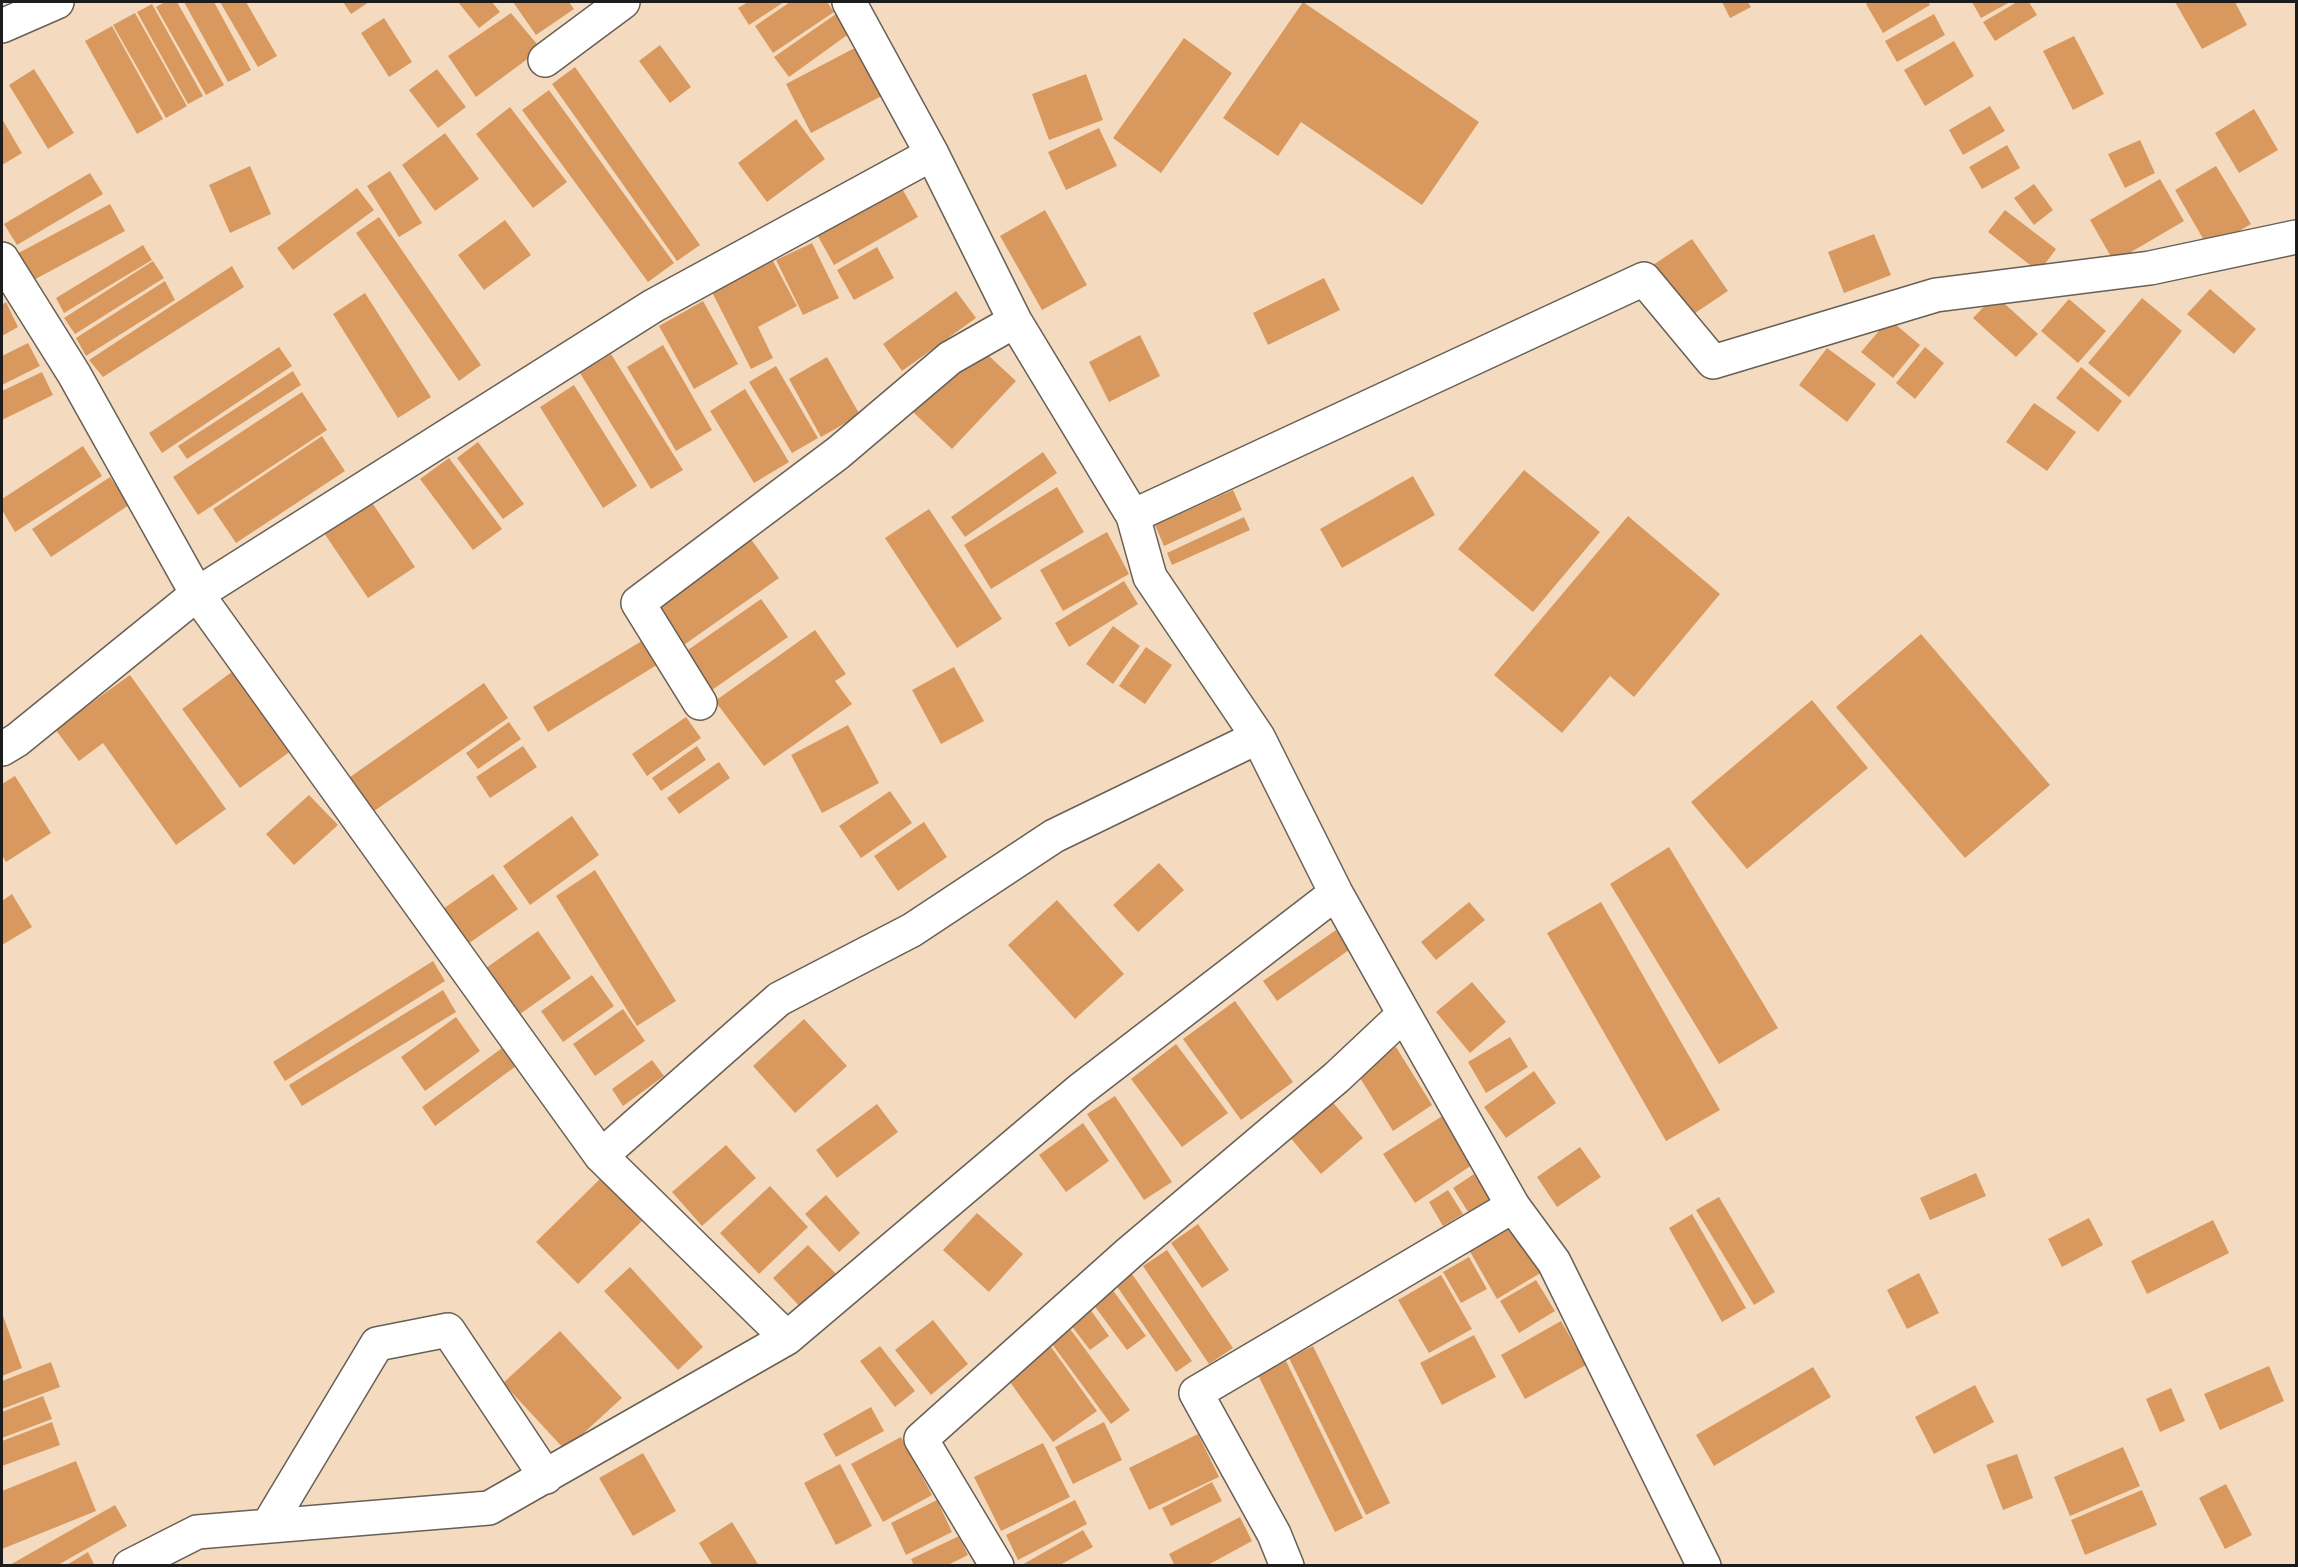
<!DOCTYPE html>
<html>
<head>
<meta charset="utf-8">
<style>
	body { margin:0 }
	#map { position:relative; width:2298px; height:1567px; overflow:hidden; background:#f4dbbf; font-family:Mali,sans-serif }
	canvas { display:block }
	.frame { position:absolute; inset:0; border:3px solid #1c1c1c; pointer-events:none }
</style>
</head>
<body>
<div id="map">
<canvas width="2298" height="1567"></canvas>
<div class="frame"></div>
</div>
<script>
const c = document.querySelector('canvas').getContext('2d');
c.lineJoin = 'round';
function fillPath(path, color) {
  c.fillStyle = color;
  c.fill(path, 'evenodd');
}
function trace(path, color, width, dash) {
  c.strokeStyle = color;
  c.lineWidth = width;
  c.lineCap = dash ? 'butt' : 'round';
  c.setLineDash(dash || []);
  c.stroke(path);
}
fillPath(new Path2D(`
	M165 2H177L224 85 206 95 156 7Z
	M184 2H214L251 70 228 82Z
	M220 2H246L277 56 258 67Z
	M343 2H369L351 14Z
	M458 2H492L500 12 479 28Z
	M513 2H569L574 9 536 35Z
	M748 2H784L749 25 738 8Z
	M790 2H827L834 12 773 53 755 26Z
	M1303 2 1479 122 1422 205 1301 122 1278 156 1223 118Z
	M1722 2H1748L1751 7 1730 18Z
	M1869 2H1928L1930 5 1883 33 1866 4Z
	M1972 2H2010L1981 18Z
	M2017 2H2029L2037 15 1995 41 1983 22Z
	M2175 2H2235L2247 25 2202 49Z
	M152 4 203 96 188 104 137 12Z
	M135 13 187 106 166 118 113 25Z
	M511 13 541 49 476 97 448 56Z
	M836 14 850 33 789 77 774 57Z
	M1934 14 1945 35 1897 62 1885 41Z
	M384 18 412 62 389 77 361 33Z
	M112 26 163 119 137 134 85 41Z
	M2074 36 2104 94 2073 110 2043 51Z
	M1184 38 1232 73 1161 173 1113 138Z
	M868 41 893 90 811 133 786 84Z
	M1954 41 1974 76 1925 106 1904 70Z
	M660 45 691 87 670 103 639 61Z
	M575 67 700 245 677 261 552 84Z
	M34 69 74 133 48 149 9 85Z
	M437 69 466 107 438 128 409 90Z
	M1086 74 1103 120 1049 140 1032 94Z
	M549 90 674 263 648 282 522 110Z
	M1990 106 2005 131 1963 155 1949 130Z
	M510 107 567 182 533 208 476 134Z
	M2254 109 2278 150 2239 173 2215 133Z
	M2 119 22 153 2 165Z
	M796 119 825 159 767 202 738 163Z
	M1099 128 1117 166 1066 190 1048 152Z
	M445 133 479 179 435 211 402 165Z
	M2140 140 2155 173 2125 188 2108 154Z
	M2007 145 2020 168 1982 189 1969 167Z
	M250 166 271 214 230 233 209 185Z
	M2216 166 2251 224 2209 249 2175 190Z
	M390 171 422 223 399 237 367 186Z
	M90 173 103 194 17 245 4 224Z
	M2160 179 2184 221 2114 262 2090 220Z
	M899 183 918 217 834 265 815 231Z
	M2034 184 2053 210 2034 225 2014 198Z
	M357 188 374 210 293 270 277 248Z
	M110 204 125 231 28 283 13 256Z
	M1045 210 1087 285 1042 310 1000 236Z
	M2005 210 2056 249 2039 272 1988 232Z
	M379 217 481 365 459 381 356 233Z
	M505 220 531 255 484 290 458 255Z
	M1874 234 1891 275 1844 293 1828 252Z
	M1692 239 1728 291 1689 317 1653 265Z
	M812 243 839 298 803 315 776 260Z
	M143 245 152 260 64 313 56 298Z
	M877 247 894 278 854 300 837 270Z
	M153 261 164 278 75 334 64 318Z
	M773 261 797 306 758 327 773 358 751 369 712 292Z
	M232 266 244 287 103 377 89 360Z
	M1324 278 1340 310 1268 345 1253 313Z
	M165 281 175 300 86 356 76 338Z
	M2210 289 2256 329 2234 354 2187 314Z
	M956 291 976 318 902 371 883 344Z
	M365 293 431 397 398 418 333 314Z
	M1995 295 2038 334 2016 357 1973 318Z
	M2142 298 2182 331 2129 397 2088 363Z
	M2069 299 2106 331 2078 363 2041 331Z
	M703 301 738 364 694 389 659 326Z
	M6 302 18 327 2 336V305Z
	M1889 319 1920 345 1893 378 1861 352Z
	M1140 335 1160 376 1109 402 1089 362Z
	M28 343 40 366 2 385V356Z
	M976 344 1016 381 952 449 913 412Z
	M663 345 712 430 676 451 627 367Z
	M279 347 292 366 162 453 149 433Z
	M1925 347 1944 363 1915 399 1896 383Z
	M1827 348 1876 384 1847 422 1799 385Z
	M611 354 683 470 651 489 580 373Z
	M827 357 860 415 821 437 789 379Z
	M776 366 818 438 792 453 749 382Z
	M2081 367 2122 401 2098 432 2056 398Z
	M293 371 301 385 187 459 178 446Z
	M42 372 53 395 2 420V391Z
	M574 385 637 486 603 508 540 407Z
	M745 389 789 462 754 483 710 411Z
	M302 392 327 430 198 515 173 477Z
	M2034 403 2076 432 2047 471 2006 442Z
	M322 436 345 471 236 543 213 509Z
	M478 442 524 504 503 519 457 458Z
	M83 446 102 476 15 532 2 510V499Z
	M1043 452 1057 473 965 537 951 517Z
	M449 458 502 529 473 550 420 479Z
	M1524 470 1600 532 1533 612 1458 549Z
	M1413 476 1435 515 1342 568 1320 529Z
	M110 477 129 505 51 557 32 529Z
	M1057 487 1084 532 991 589 964 545Z
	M1233 490 1242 510 1164 546 1155 525Z
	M371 501 415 567 368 598 324 533Z
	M929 509 1002 619 957 648 885 538Z
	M1628 516 1720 594 1634 697 1610 676 1562 733 1494 675Z
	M1244 517 1250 530 1172 565 1167 553Z
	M1107 532 1129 574 1063 611 1040 570Z
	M748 535 779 578 681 647 651 604Z
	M1124 581 1138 604 1069 647 1055 623Z
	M761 599 788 637 712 690 685 652Z
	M1113 626 1140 646 1113 684 1086 664Z
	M815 630 846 674 835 681 852 704 764 766 715 701Z
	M1921 634 2050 785 1965 858 1836 707Z
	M645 639 660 663 548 732 533 707Z
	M1146 647 1172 665 1145 704 1119 686Z
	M954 667 984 721 941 744 912 690Z
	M233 671 291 751 240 788 182 709Z
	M130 675 226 809 176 845 103 743 79 761 55 729Z
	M484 683 508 718 367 816 343 782Z
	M1812 700 1868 768 1747 869 1691 802Z
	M686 717 701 738 647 776 632 754Z
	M509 722 521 739 478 769 466 753Z
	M848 725 879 783 822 813 791 755Z
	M523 746 537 767 490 798 476 777Z
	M697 746 706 760 661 791 652 778Z
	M719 762 730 778 679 814 667 798Z
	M15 776 51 833 6 862 2 855V784Z
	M890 791 912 823 861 858 839 826Z
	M309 795 338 825 294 865 266 834Z
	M572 816 599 855 530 905 503 866Z
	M924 822 947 857 898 891 874 856Z
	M1669 847 1778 1028 1719 1064 1610 884Z
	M1159 863 1184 890 1138 932 1113 905Z
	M595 870 676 1001 637 1026 556 896Z
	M493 874 518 909 465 946 440 911Z
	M12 894 32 927 2 945V901Z
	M1057 900 1124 974 1075 1019 1008 945Z
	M1469 902 1485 920 1436 960 1421 942Z
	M1601 902 1720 1110 1666 1141 1547 933Z
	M1336 930 1349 950 1277 1001 1263 981Z
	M538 931 571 978 520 1014 486 968Z
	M433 961 445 981 285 1081 273 1062Z
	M592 975 614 1006 563 1042 541 1011Z
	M1472 982 1506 1022 1470 1053 1436 1012Z
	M443 990 456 1012 302 1106 289 1085Z
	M1235 1001 1293 1082 1241 1120 1183 1039Z
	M623 1009 645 1041 595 1076 573 1044Z
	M456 1017 480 1051 425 1091 401 1057Z
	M804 1019 847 1066 795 1113 753 1066Z
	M1510 1037 1528 1067 1486 1093 1468 1062Z
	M1176 1044 1228 1113 1182 1147 1131 1079Z
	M1396 1047 1432 1105 1393 1131 1357 1073Z
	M502 1048 516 1066 435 1126 422 1107Z
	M652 1060 664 1076 623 1106 612 1089Z
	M1534 1071 1556 1103 1506 1138 1484 1107Z
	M1115 1096 1172 1182 1144 1200 1087 1114Z
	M1330 1099 1363 1138 1321 1174 1288 1135Z
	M877 1104 898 1132 837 1178 816 1150Z
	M1447 1113 1478 1161 1415 1203 1383 1154Z
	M1083 1123 1109 1161 1066 1192 1039 1155Z
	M726 1145 756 1178 702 1226 672 1192Z
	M1580 1147 1601 1177 1557 1207 1537 1177Z
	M1976 1173 1986 1196 1930 1220 1920 1198Z
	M1474 1174 1492 1202 1470 1215 1453 1188Z
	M600 1179 642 1221 578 1284 536 1242Z
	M770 1186 808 1227 759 1274 720 1233Z
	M1448 1190 1463 1214 1443 1226 1429 1202Z
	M826 1195 860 1233 839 1252 805 1214Z
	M1719 1197 1775 1292 1754 1305 1696 1210Z
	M977 1213 1023 1254 989 1292 943 1250Z
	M1692 1214 1746 1308 1722 1322 1669 1228Z
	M2089 1218 2103 1245 2062 1267 2048 1239Z
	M2213 1220 2229 1253 2147 1294 2131 1261Z
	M1198 1224 1229 1270 1202 1288 1171 1243Z
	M1515 1224 1542 1272 1497 1299 1469 1250Z
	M808 1245 838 1276 803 1310 773 1278Z
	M1167 1250 1233 1348 1209 1364 1143 1266Z
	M1469 1257 1487 1289 1461 1303 1443 1272Z
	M630 1267 703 1347 678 1370 604 1291Z
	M1919 1273 1939 1313 1907 1329 1887 1290Z
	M1132 1274 1192 1361 1176 1372 1116 1285Z
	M1441 1275 1472 1329 1429 1353 1398 1300Z
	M1536 1280 1555 1311 1519 1333 1500 1301Z
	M1112 1289 1146 1336 1127 1350 1093 1304Z
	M1090 1309 1109 1336 1090 1350 1070 1324Z
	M2 1313 22 1368 2 1376Z
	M933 1320 968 1364 931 1395 895 1350Z
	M1561 1321 1586 1365 1525 1399 1501 1355Z
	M1068 1326 1130 1410 1111 1424 1049 1340Z
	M560 1331 622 1398 565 1450 503 1383Z
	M1474 1335 1496 1377 1442 1405 1420 1363Z
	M1049 1344 1097 1411 1053 1442 1005 1375Z
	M880 1346 915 1391 895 1407 860 1361Z
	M1313 1346 1390 1503 1366 1515 1289 1358Z
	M1286 1361 1363 1518 1335 1532 1258 1375Z
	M51 1362 60 1387 2 1409V1381Z
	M2269 1366 2284 1401 2220 1430 2204 1394Z
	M1813 1367 1831 1397 1714 1466 1696 1435Z
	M1975 1385 1994 1422 1934 1454 1915 1417Z
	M2171 1388 2185 1421 2160 1432 2146 1399Z
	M43 1396 52 1419 2 1438V1412Z
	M871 1407 884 1431 836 1457 823 1434Z
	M52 1422 60 1445 2 1466V1441Z
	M1104 1422 1122 1460 1073 1484 1055 1447Z
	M1198 1434 1219 1477 1149 1510 1129 1468Z
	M901 1437 932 1495 883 1522 851 1464Z
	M1043 1443 1070 1497 1001 1531 974 1477Z
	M2123 1447 2140 1486 2070 1516 2054 1477Z
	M643 1453 676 1511 633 1536 599 1478Z
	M2017 1454 2033 1498 2003 1510 1986 1465Z
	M76 1461 96 1511 2 1549V1491Z
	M840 1464 872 1526 836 1545 804 1483Z
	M1212 1482 1222 1501 1171 1526 1162 1508Z
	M2226 1484 2252 1535 2225 1549 2199 1498Z
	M2142 1490 2157 1525 2085 1555 2071 1520Z
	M937 1500 952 1532 906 1555 891 1523Z
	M1075 1500 1087 1524 1018 1560 1006 1535Z
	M115 1505 127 1526 56 1566H8Z
	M1240 1517 1252 1541 1206 1566H1175L1169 1554Z
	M732 1522 759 1566H713L699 1543Z
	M1083 1530 1093 1547 1058 1566H1020Z
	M959 1536 968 1555 946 1566H914L911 1559Z
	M88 1552 95 1566H65Z`), '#d9995e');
const minor = new Path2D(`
	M2 26 57 2
	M545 60 623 2
	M932 154 1015 321 1133 516 1150 577 1258 737 1336 893 1404 1014 1513 1206 1554 1262 1704 1566
	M2 259 74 374 197 594 653 306 932 154 849 2
	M1133 516 1644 279 1713 362 1936 295 2150 268 2296 237
	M700 703 638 603 838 453 950 358 1015 321
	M2 749 17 740 197 594 601 1156 787 1338 1080 1090 1336 893
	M601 1156 779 999 912 930 1054 836 1258 737
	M269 1524 377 1344 448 1330 546 1477
	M130 1566 197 1532 489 1508 787 1338
	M997 1566 921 1439 1129 1253 1337 1077 1404 1014
	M1287 1566 1274 1534 1196 1393 1513 1206`);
trace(minor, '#685f55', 36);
trace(minor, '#fff', 33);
</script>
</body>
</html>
